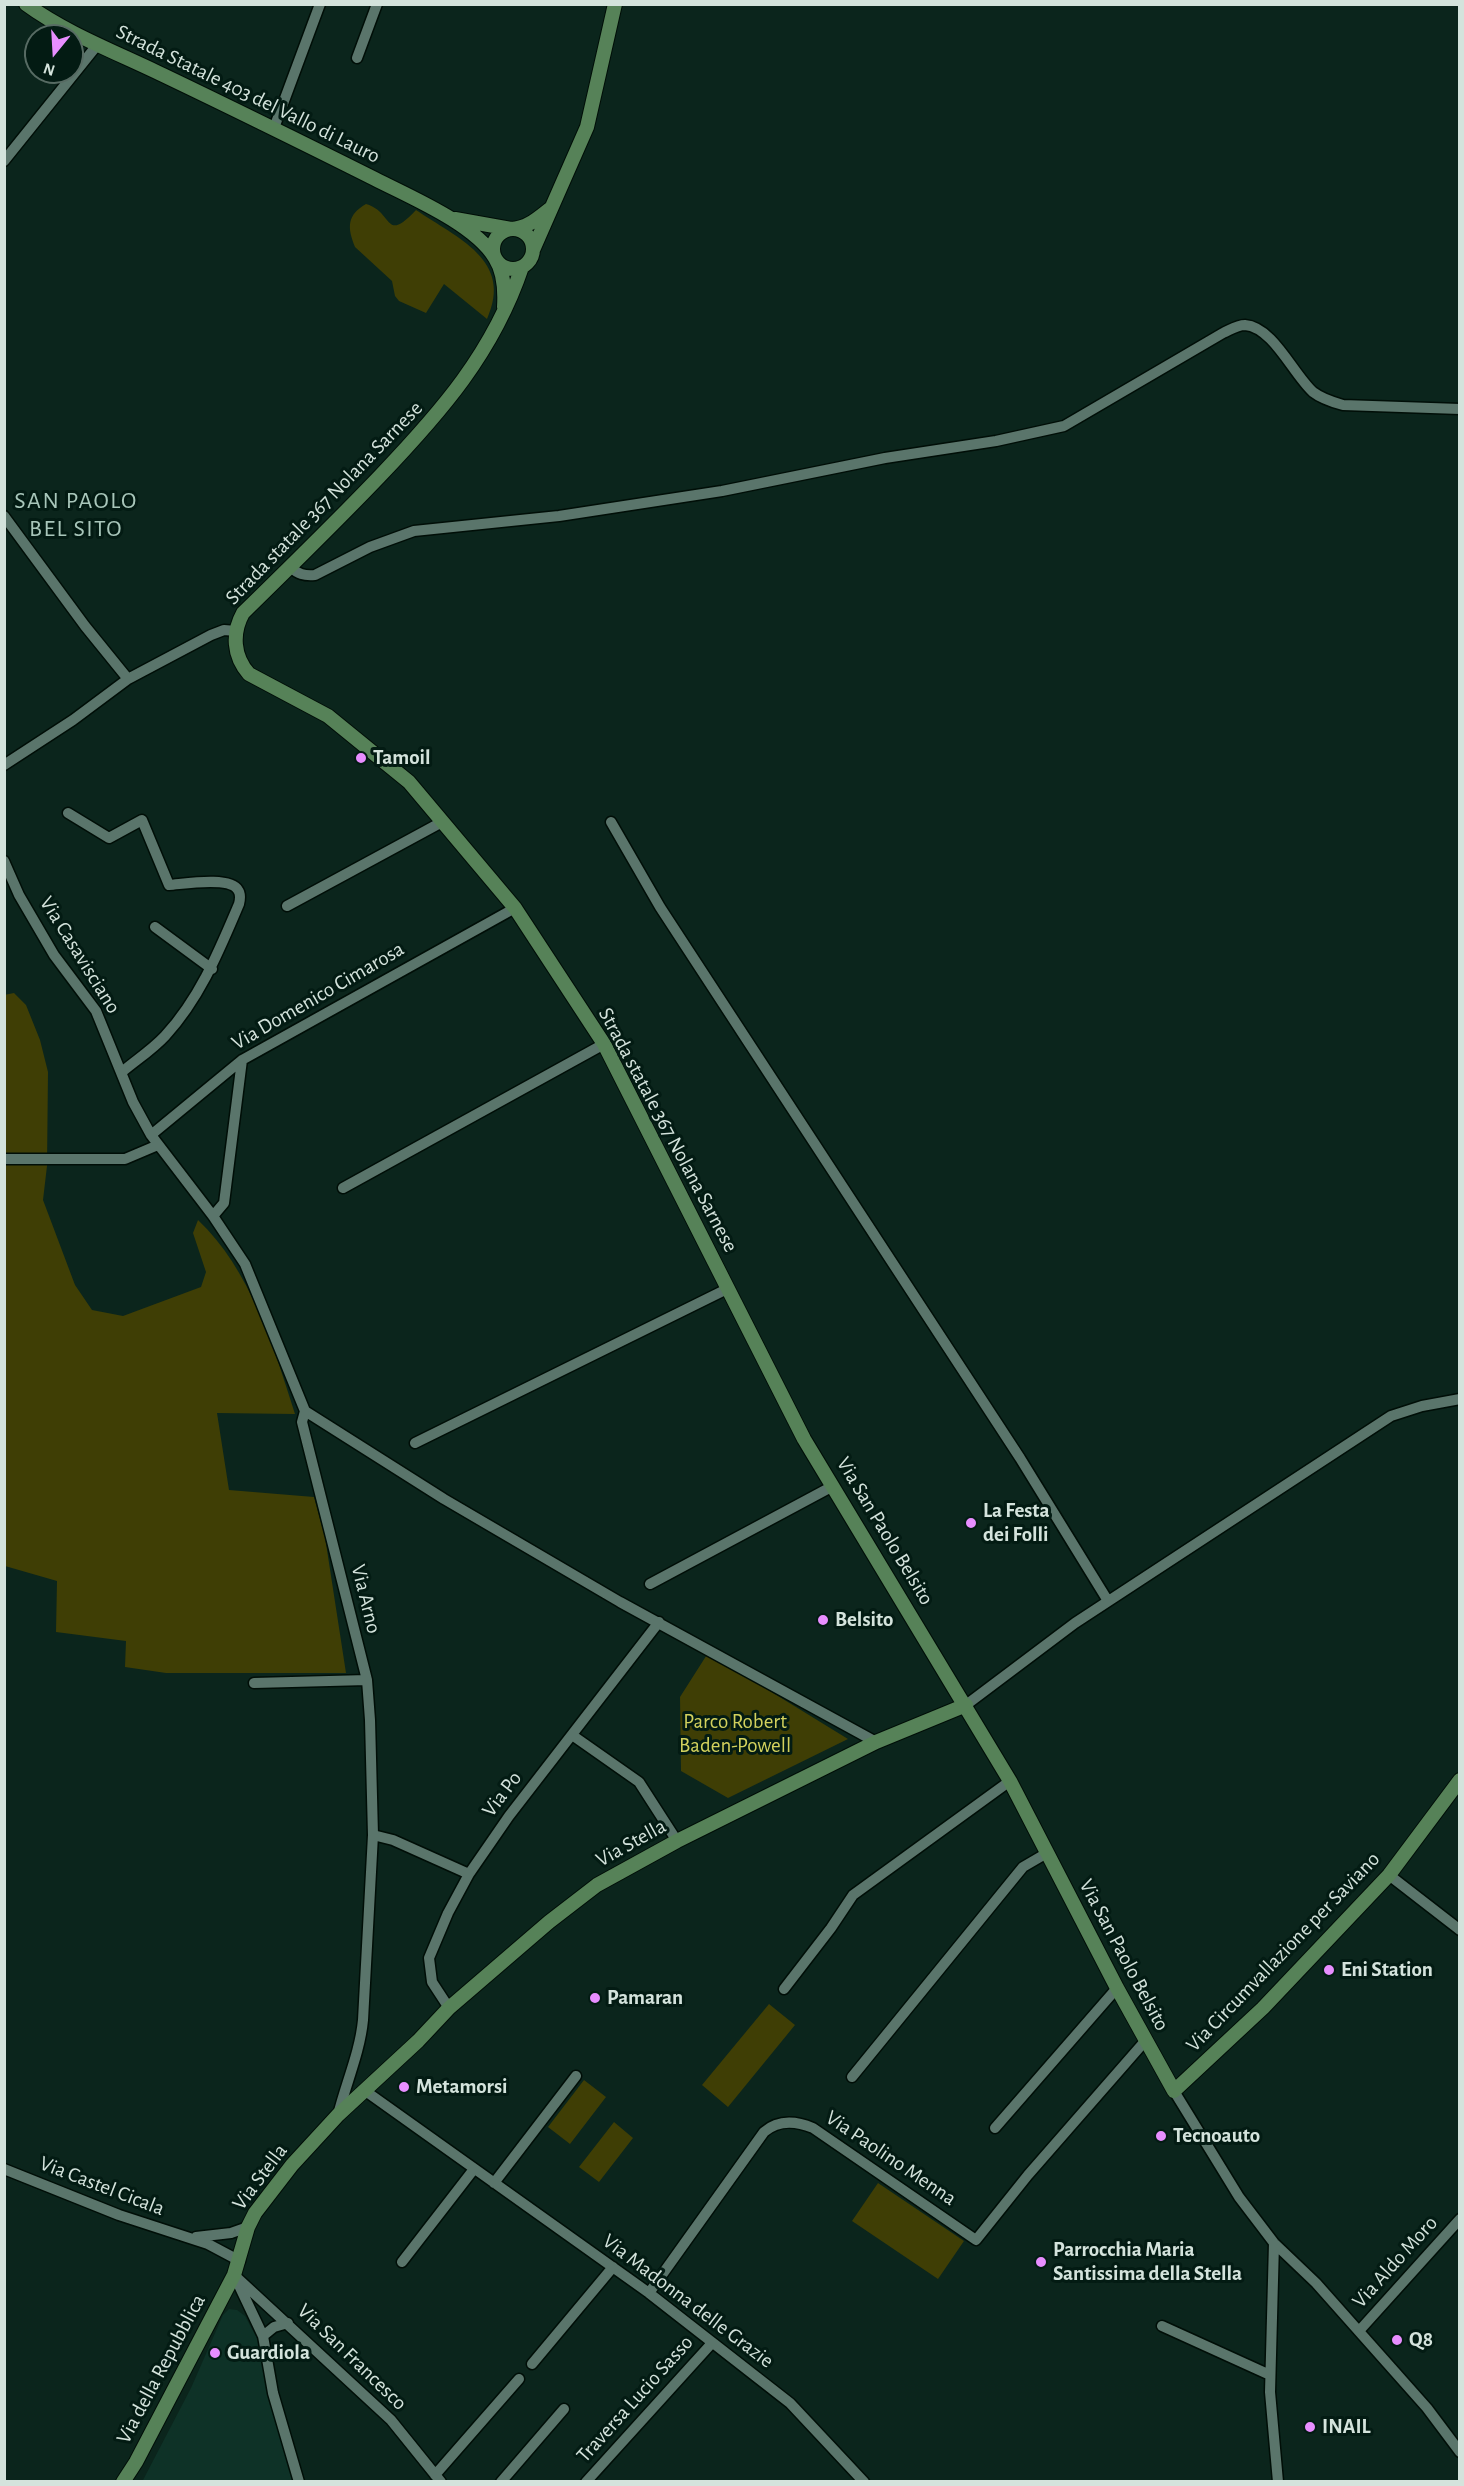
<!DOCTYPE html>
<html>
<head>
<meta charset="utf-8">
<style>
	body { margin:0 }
	#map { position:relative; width:1464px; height:2486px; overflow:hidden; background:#0b251c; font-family:"Alegreya Sans",sans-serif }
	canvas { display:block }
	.frame { position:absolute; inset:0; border:6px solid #d4e3dc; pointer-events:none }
	.north { position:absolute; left:24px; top:24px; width:60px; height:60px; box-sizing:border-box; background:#031b13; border:2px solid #576b63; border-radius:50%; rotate:198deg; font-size:16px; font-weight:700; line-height:24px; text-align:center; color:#d4e3dc }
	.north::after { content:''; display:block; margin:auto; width:21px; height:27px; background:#e88eff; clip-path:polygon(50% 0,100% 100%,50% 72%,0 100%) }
</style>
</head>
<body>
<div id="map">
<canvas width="1464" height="2486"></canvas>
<div class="frame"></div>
<div class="north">N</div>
</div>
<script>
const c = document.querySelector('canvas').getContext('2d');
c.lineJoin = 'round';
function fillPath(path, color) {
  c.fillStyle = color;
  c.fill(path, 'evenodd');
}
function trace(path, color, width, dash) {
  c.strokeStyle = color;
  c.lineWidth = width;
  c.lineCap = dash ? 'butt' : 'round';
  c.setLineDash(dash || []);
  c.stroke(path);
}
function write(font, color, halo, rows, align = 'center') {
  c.font = font + ' "Alegreya Sans",sans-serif';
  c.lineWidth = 6;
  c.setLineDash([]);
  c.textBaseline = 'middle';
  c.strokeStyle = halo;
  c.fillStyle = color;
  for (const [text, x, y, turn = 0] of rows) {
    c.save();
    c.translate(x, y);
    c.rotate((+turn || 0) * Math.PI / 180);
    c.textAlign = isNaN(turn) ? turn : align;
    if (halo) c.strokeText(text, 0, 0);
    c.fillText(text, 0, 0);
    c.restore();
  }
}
fillPath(new Path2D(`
	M229 2309 237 2310 245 2316 260 2344 266 2377 293 2481 142 2482 191 2388 223 2315Z`), '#0e3227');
fillPath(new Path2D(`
	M366 204C394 212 384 244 416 210 457 238 514 260 487 319L444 284 426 313 399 301 395 296 392 281 355 247C347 227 347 215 366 204Z
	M14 993 26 1005 40 1040 48 1072 47 1166 43 1200 75 1285 92 1310 123 1316 201 1287 206 1272 193 1233 198 1220C250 1269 274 1347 295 1414L217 1413 229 1490 314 1497 325 1537 346 1673H166L125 1667 126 1641 56 1632 57 1581 5 1566 4 995Z
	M708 1653 848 1739 728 1798 681 1771 680 1697Z
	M769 2004 795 2025 728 2107 702 2085Z
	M584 2080 606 2097 570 2144 548 2127Z
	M614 2122 633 2138 599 2182 579 2167Z
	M878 2183 964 2241 938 2279 852 2221Z`), '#3f3e05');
const street = new Path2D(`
	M357 58 377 4
	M274 128 320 4
	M4 161 98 44
	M4 516 85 626 128 679 211 635 224 630 236 631
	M290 567C298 574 304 576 315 575L370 547 414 531 559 516 722 491 885 458 996 441 1064 426 1223 333C1230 330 1237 325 1245 325 1273 327 1293 374 1313 392 1322 399 1332 402 1343 405L1460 409
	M4 765 73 720 128 679
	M68 813 109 838 142 820 169 885C184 884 230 876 238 890 241 894 240 900 239 904 219 951 200 998 165 1036 152 1050 136 1060 122 1072
	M611 822 660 907 1020 1458 1108 1601
	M4 861 19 895 54 955 96 1011 133 1102 151 1135 213 1216 245 1264 305 1411 302 1422 367 1680 370 1720 373 1835 363 2020C360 2052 346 2083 338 2115
	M287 906 442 822
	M155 927 212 969
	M151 1135 242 1060 515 908
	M4 1159H125L158 1145
	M343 1188 604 1044
	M213 1216 224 1203 242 1060
	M305 1411 444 1499 620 1602 876 1742
	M415 1443 727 1289
	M650 1584 833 1486
	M254 1683 367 1680
	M966 1705 1075 1623 1391 1416 1422 1406 1460 1399
	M572 1735 639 1782 677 1841
	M373 1835 393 1840 469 1874
	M1389 1875 1460 1930
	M784 1989 831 1928 853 1895 1010 1781
	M449 2008 432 1982 429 1958 448 1913 469 1874 509 1816 659 1622
	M852 2077 1023 1867 1047 1853
	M364 2090 649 2293 790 2403 864 2482
	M1174 2091 1239 2197 1274 2243 1316 2283 1427 2408 1460 2452
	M995 2128 1117 1988
	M4 2169 119 2215 208 2244 240 2261
	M494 2183 576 2076
	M196 2237 231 2233 248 2227
	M1274 2243 1270 2392 1278 2482
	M402 2262 474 2169
	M234 2275 391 2420 441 2482
	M236 2279 263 2336 273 2393 299 2482
	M649 2293 764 2132C779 2119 796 2121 813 2128L976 2240 1028 2175 1146 2040
	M1162 2326 1270 2375
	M1359 2331 1460 2219
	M263 2336 274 2327 288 2323
	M532 2364 613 2267
	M435 2475 519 2379
	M501 2482 564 2409
	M586 2482 712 2343`);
const secondary = new Path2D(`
	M26 4C67 34 118 53 163 75 234 109 305 144 375 179 410 197 475 224 495 258 504 272 505 291 504 307
	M455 219 511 229C528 228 538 218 551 208
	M493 249a20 20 0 1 1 40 0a20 20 0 1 1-40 0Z
	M533 250 587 127 615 4
	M522 267C493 353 441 412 379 477 335 523 289 568 243 613 232 633 233 656 249 674L328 716 409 782 515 908 604 1044 804 1439 1010 1781 1117 1988 1174 2091 1263 2008 1389 1875 1460 1780
	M123 2482 136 2462 234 2275 248 2227 255 2213 292 2165 338 2115 418 2041 449 2008 549 1922 597 1885 677 1841 876 1742 966 1705`);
trace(street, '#000e07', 13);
trace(secondary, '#000e07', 16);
trace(street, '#5a756b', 10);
trace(secondary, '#568258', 14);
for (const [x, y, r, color] of [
	[361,758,6,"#e88eff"],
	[971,1523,6,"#e88eff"],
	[823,1620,6,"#e88eff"],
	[1329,1970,6,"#e88eff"],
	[595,1998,6,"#e88eff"],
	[404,2087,6,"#e88eff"],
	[1161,2136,6,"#e88eff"],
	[1041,2262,6,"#e88eff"],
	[1397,2340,6,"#e88eff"],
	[215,2353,6,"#e88eff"],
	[1310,2427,6,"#e88eff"]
]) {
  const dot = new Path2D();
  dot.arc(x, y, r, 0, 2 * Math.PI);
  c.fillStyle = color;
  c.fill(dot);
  trace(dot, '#031b13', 2);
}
write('21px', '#d4e3dc', '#031b13', [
	["Strada Statale 403 del Vallo di Lauro",248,94,26],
	["Strada statale 367 Nolana Sarnese",324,503,-46],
	["Via Casavisciano",80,955,58],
	["Via Domenico Cimarosa",318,996,-30],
	["Strada statale 367 Nolana Sarnese",668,1130,62],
	["Via San Paolo Belsito",885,1531,59],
	["Via Arno",366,1599,76],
	["Via Po",502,1794,-53],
	["Via Stella",631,1843,-29],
	["Via Circumvallazione per Saviano",1283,1952,-46],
	["Via San Paolo Belsito",1124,1955,62],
	["Via Paolino Menna",891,2158,34],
	["Via Stella",260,2177,-53],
	["Via Castel Cicala",102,2186,21],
	["Via Aldo Moro",1395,2262,-48],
	["Via Madonna delle Grazie",688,2301,37],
	["Via San Francesco",352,2357,44],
	["Via della Repubblica",161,2369,-62],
	["Traversa Lucio Sasso",635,2399,-48]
]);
write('bold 21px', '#d4e3dc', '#031b13', [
	["Tamoil",373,758],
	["La Festa",983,1511],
	["dei Folli",983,1535],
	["Belsito",835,1620],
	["Eni Station",1341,1970],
	["Pamaran",607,1998],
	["Metamorsi",416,2087],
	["Tecnoauto",1173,2136],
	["Parrocchia Maria",1053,2250],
	["Santissima della Stella",1053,2274],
	["Q8",1409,2340],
	["Guardiola",227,2353],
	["INAIL",1322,2427]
], 'left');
write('21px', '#d2d15d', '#031b13', [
	["Parco Robert",735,1722],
	["Baden-Powell",735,1746]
]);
c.letterSpacing = '1.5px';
write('24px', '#a8c6ba', '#031b13', [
	["SAN PAOLO",76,501],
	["BEL SITO",76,529]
]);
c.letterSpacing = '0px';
</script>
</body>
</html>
